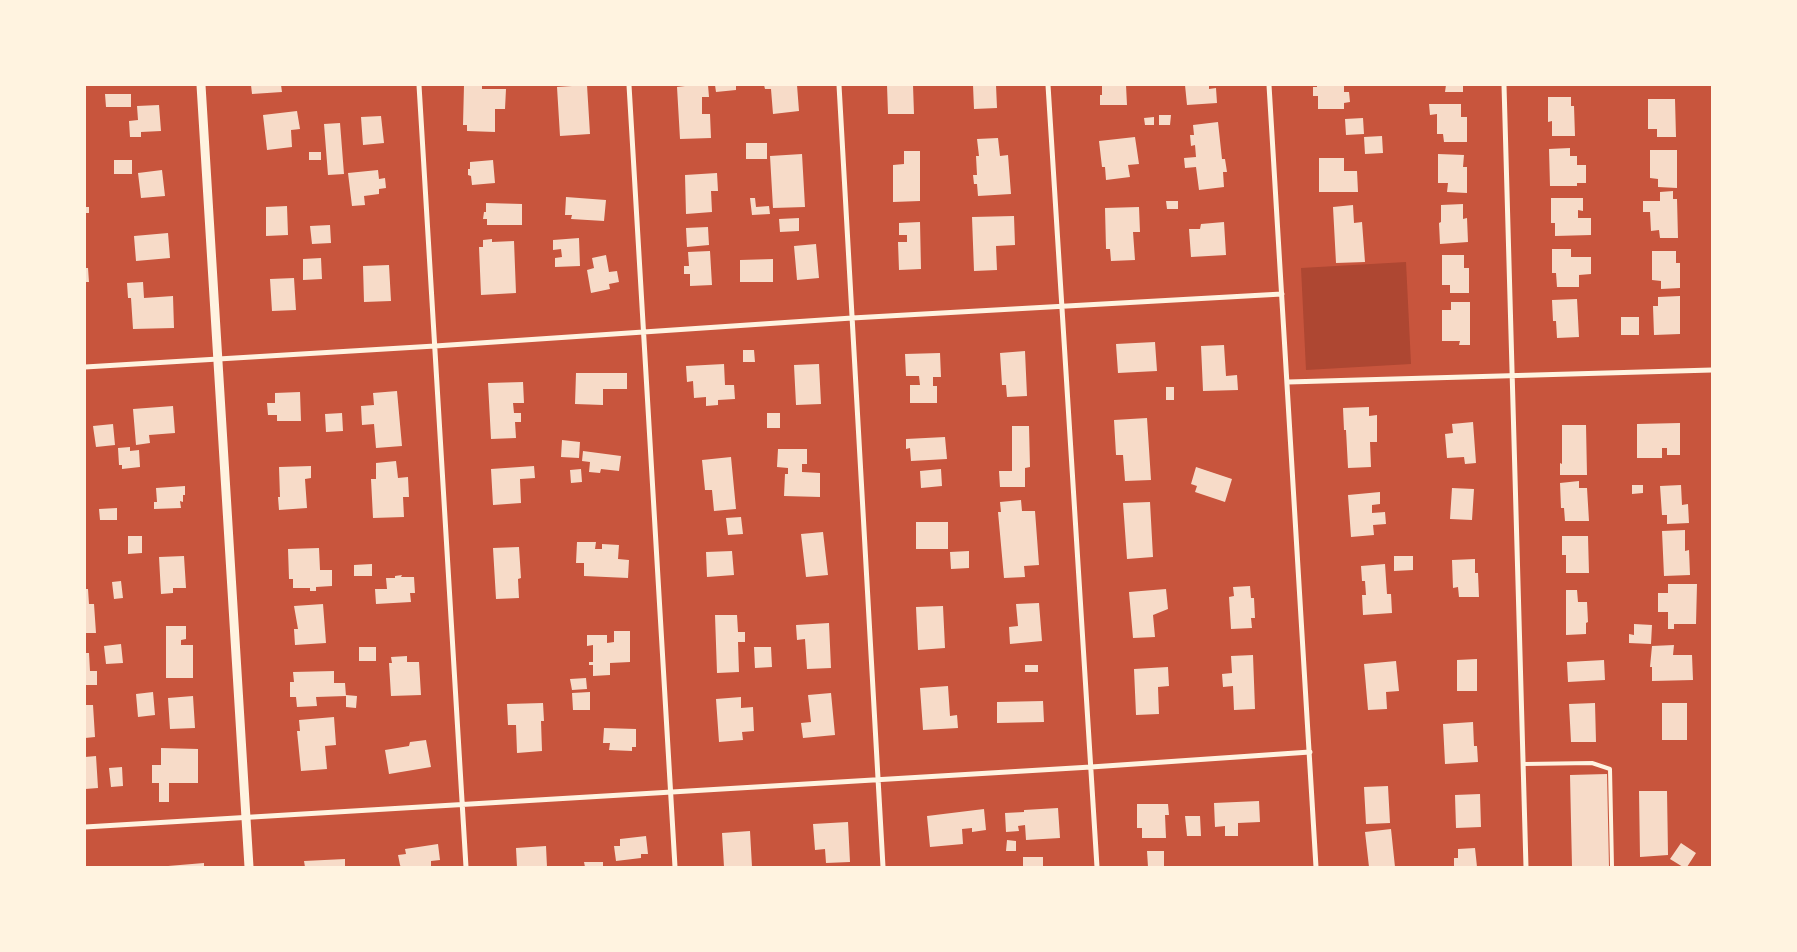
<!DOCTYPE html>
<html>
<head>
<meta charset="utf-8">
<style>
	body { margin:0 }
	#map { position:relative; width:1797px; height:952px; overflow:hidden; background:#c8553d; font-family:Ubuntu,sans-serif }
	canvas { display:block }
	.frame { position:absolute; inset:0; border:86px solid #fff3e0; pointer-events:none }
</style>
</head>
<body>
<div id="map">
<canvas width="1797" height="952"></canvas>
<div class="frame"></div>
</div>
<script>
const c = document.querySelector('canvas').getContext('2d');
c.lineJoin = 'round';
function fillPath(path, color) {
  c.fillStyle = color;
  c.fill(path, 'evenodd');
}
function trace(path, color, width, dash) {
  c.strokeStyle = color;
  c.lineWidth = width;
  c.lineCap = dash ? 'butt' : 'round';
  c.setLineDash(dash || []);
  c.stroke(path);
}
fillPath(new Path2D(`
	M1406 262 1411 364 1306 370 1301 268Z`), '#ae4732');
fillPath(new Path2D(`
	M251 85H281L282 92 252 94Z
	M464 85H482V89H506L505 109H495V132L467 131V125H463Z
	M587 85 590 134 560 136 557 87Z
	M684 85H708L709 97H702V114H710L711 138 680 139 677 87 685 86Z
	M715 85H736V90L716 92Z
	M764 85H797L799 111 773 114 771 89H765Z
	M887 85H913L914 114H888Z
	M973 85H996L997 108 974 109Z
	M1102 85H1126L1127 105H1100V95H1102Z
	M1185 85H1209V89L1216 88 1217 103 1187 105Z
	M1317 85H1344V92H1349L1350 102 1344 103V109H1318V96H1313V87H1317Z
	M1446 85H1463V92H1445Z
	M105 94H131V107H106Z
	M1548 97H1571V106H1574L1575 136H1552V121L1548 122Z
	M1648 99H1675L1676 137H1657V129H1648Z
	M1429 104H1461V117H1467V142H1444L1443 134H1437V114L1430 115Z
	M159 105 161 131 141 132V137H130L129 121 138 120 137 106Z
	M297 111 300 129 291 130 292 147 267 150 263 115Z
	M1159 115H1171L1170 125H1159Z
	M381 116 384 143 363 145 361 117Z
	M1154 117V125H1145L1144 118Z
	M1363 118 1364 134 1346 135 1345 119Z
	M1218 122 1222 159H1225L1227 172H1223L1224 187 1199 190 1196 167 1185 168 1184 158 1196 157 1195 145 1191 146 1190 135H1194L1193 125Z
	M340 123 344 174 328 175 324 124Z
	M1382 136 1383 153 1365 154 1364 137Z
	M1135 137 1139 164 1128 165 1130 177 1106 180 1105 167H1102L1099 141Z
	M998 138 1000 156 1008 155 1011 194 978 196 977 184H974L973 175H977L976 156H979L977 139Z
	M746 143H767V159H746Z
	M1570 148V156H1577V165H1586V183H1577V186H1550L1549 149Z
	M1650 150H1677V188L1658 187V179L1650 178Z
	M904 151H920V201L893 202V165L904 164Z
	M309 152H321V160H309Z
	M802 154 805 207 773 208 770 156Z
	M1438 154 1464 155 1463 167H1467V193L1447 192 1448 183H1438Z
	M1319 158H1344V171H1357L1358 192H1319Z
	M114 160H132V174H114Z
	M493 160 495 183 472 185 471 176 468 175V169H470V162Z
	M162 170 165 196 141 198 138 173Z
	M378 170 379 179 385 178 386 188 379 189V194L364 196 365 205 352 206 348 173Z
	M717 173 718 191H711L712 212 686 214 685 175Z
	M1673 191V199H1677L1678 238H1660L1659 230 1651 231 1650 212H1643V201H1660V192Z
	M566 197 606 200 604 221 571 219 572 215H565Z
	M750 198H755L756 207 769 206 770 214 752 215Z
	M1551 198H1583V211L1578 210V218H1591V235L1555 236V223H1551Z
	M1166 201H1178V209H1167Z
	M486 203 522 204V225H487V219H483L484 212H486Z
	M1463 204V219L1467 218 1468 242 1440 244 1439 223 1441 222V205Z
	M1353 205 1354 223 1362 222 1365 262 1336 263 1333 207Z
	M287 206 288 235 266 236V207Z
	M85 207H89V213H85Z
	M1139 207 1140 232H1133L1135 260 1111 261 1110 249H1106L1105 208Z
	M1014 216 1015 245 996 246 997 270 974 271 972 217Z
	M799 218V231L780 232 779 219Z
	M920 222 921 269 899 270 898 242H907V235H899V223Z
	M1224 222 1226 255 1191 257 1189 229H1200L1201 224Z
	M330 225 331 243 312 244 310 226Z
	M708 227 709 245 687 247 686 228Z
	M168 233 170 258 136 261 134 236Z
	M579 238 580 266 555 267V258L562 257 561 249 553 250V240Z
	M492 239V242L514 241 516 293 481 295 479 247H483V240Z
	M816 244 819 278 797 280 794 246Z
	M1552 249H1571V257H1591V274L1579 275V287H1557L1556 273H1552Z
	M710 251 712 285 690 286V274H684V266H689L688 252Z
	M1652 251H1676V263H1680V288L1661 289V281L1652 280Z
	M606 255 609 272 617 271 619 282 609 284 610 289 591 293 587 270 594 268 592 258Z
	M1442 255H1464V268H1469V293H1450V285H1442Z
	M321 258 322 279 303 280V259Z
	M773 259V282H740V260Z
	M389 265 391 301 364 302 363 266Z
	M85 268H88L89 282H85Z
	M294 278 296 310 272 311 270 279Z
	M143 282 144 298 173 296 174 328 133 329 131 298H128L127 283Z
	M1680 296V334L1654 335 1653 306H1658V297Z
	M1577 299 1579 337 1557 338 1556 321H1553L1552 300Z
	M1451 302H1470V345H1459L1460 341H1442V310H1451Z
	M1621 317H1639V335H1621Z
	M1155 342 1157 371 1118 373 1116 344Z
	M1224 345 1226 376 1237 375 1238 390 1203 391 1201 346Z
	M743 350H754L755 362H743Z
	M1025 351 1027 396 1007 397 1006 385H1002L1000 353Z
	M940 353 941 377H933V386H937V403H910V385H920L919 376H906L905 354Z
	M724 364 725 385H734L735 399 718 400V405L706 406V397L694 398 693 381 687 382 686 366Z
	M819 364 821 404 796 405 794 365Z
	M576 373H627V389H603V405L575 404Z
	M523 382 524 403H513L514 413H521V422H515L516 438 491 439 488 383Z
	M1166 387H1174V400H1166Z
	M397 391 402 446 376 448 374 424 362 425 361 406 374 405 373 393Z
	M300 392 301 421H277V415H268L267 403H275V393Z
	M173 406 175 433 149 435 150 443 136 445 133 409Z
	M1369 407V416L1377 415V442H1370L1371 467 1348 468 1346 430H1344L1343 408Z
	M342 413 343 431 326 432 325 414Z
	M767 413H780V428H767Z
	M1147 418 1151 480 1125 481 1123 455H1116L1114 420Z
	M1473 422 1476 463 1465 464 1464 457 1447 458 1445 434 1453 433 1452 424Z
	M1680 423V455H1667V448H1662V458H1637V424Z
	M113 424 115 445 96 447 93 426Z
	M1562 425H1586L1587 475H1560V463L1562 464Z
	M1012 426H1029L1030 467 1025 468V487H1000L999 471H1012Z
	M945 437 947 459 911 461 910 448 906 449V439Z
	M562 440 580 442 579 458 561 457Z
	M130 447V451L139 450 140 467 122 469V465H119L118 448Z
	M778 449H807V464H802V472L820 473V497L784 496 785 474H788V468L777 467Z
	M583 451 621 456 619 471 601 469 600 473 589 472 590 462 582 461Z
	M731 457 736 509 714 511 712 490H705L702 460Z
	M396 461 398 478 408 477 409 497H403L404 517 373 518 371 479H376V463Z
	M311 466V478L305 479 307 508 279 510 278 497H280L279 467Z
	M534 466 535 478 520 479 521 503 493 505 491 469Z
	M1196 467 1232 479 1225 502 1195 492 1197 486 1191 484Z
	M581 469 582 482 571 483 570 470Z
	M941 469 942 486 921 488 920 471Z
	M1579 481V488H1587L1589 521H1565L1564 508H1561L1560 483Z
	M1632 485H1643V493L1632 494Z
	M1681 485 1682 505 1688 504 1689 523 1667 524V515H1662L1660 486Z
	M185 486V495H183V502L180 501 181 508 154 509V502H157L156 488Z
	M1452 488 1474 489 1472 520 1450 519Z
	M1380 492V504L1372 505V513L1385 512 1386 524 1373 525 1374 535 1351 537 1348 495Z
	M1021 500 1022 511H1035L1039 565 1024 566 1025 577 1004 578 998 512H1001L1000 502Z
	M1150 502 1153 557 1127 559 1123 503Z
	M117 508V520H100L99 509Z
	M741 517 743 534 728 535 726 518Z
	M916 522H948V549H916Z
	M1685 530V551L1689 550 1690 575 1664 576 1662 531Z
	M823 532 828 575 806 577 801 534Z
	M128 536H142V553L128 554Z
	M1562 536H1588L1589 573H1566V555H1562Z
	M577 542H596L595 549H602V544L619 545 618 559 629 560 628 578 584 576V563H576Z
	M519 547 521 578 518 579 519 598 496 599 493 548Z
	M319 548 320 570H332V586L316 587V591H310V588H293V579H289L288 549Z
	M732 551 734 575 707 577 706 552Z
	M969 551V568L951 569 950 552Z
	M184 556 186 588H173V593L161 594 159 557Z
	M1394 556H1413V570L1394 571Z
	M1475 559V573H1478L1479 597H1459L1458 587 1453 588 1452 560Z
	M372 564V576H354V565Z
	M1385 564 1387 594H1391L1392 613 1363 615 1362 595H1366L1365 581H1362L1361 566Z
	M402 575 401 577H414L415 593H410L411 602 376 604 375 589H387L386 578H395V576Z
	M121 581 123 598 114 599 112 582Z
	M1668 584H1697L1696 624H1674V629H1668V612H1658V593H1668Z
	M1250 586 1251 598H1254L1255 618H1251L1252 628 1231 629 1229 597 1234 596 1233 587Z
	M85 589H88L89 604H94L96 633H85Z
	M1166 589 1168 609 1153 615 1155 637 1133 638 1129 592Z
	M1566 590H1577L1578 602H1587L1588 622 1586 623V634L1566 635Z
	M1039 603 1042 641 1010 644 1009 627 1018 626 1016 604Z
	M323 604 326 643 295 645 294 629H298L294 606Z
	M943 606 945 648 918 650 916 607Z
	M715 615H737L738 632H745V642H738L739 672 717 673Z
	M829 623 831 668 807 669 805 639 797 640 796 625Z
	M1634 624 1652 625 1651 644 1629 643V634L1634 635Z
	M166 626H186V639L181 640V645H193V678H166Z
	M614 631H630V662L610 663V675L593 676V665H589V662H593V645L587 646V635H607V643L614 642Z
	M121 644 123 663 106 664 104 646Z
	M1674 645 1673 655H1692L1693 680 1652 681V667H1650L1652 646Z
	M359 647H376V661H359Z
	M754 647H771L772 667 755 668Z
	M85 653H89L90 671H97V685H85Z
	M1253 655 1255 709 1234 710 1233 686 1223 687 1222 674 1232 673 1231 656Z
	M407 656V662H419L421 695 391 696 389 663H392L391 657Z
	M1477 659V691H1457V660Z
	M1604 660 1605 680 1568 682 1567 662Z
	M1396 661 1399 691 1386 692 1387 709 1368 710 1364 664Z
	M1025 665H1038V672H1025Z
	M1168 667 1169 686 1158 687 1159 714 1136 715 1134 669Z
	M334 671V683H345L346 696 316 697 317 706 297 707 296 697H290V682H294L293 672Z
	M586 678 587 689 572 690 570 679Z
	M948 686 950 716 957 715 958 728 923 730 920 688Z
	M153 692 155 715 138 717 136 694Z
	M590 692V710H573L572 693Z
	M831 693 835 735 803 738 801 723 811 722 808 695Z
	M346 695 357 696 356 708 346 707Z
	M193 696 195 728 170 729 168 698Z
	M741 697V708L753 707 754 731 742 732 743 740 719 742 716 699Z
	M1043 701 1044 722 997 723V702Z
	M543 703 544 721H541L542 751 517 753 516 725H508L507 704Z
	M1595 703 1596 742H1571L1569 704Z
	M1662 703H1687V740H1662Z
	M85 705H93L95 737 85 738Z
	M334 717 336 745 325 746 327 769 301 771 297 731H300L299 720Z
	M1473 722 1474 746H1477L1478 762 1445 764 1443 724Z
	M604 728 636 729V747H632V751L609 750 610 743H603Z
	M426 740 431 767 389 774 385 750 409 746 410 742Z
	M161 748 198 749V783H169V802H159V783H152V765H161Z
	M96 756 98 788 85 789V757Z
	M122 767 123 786 111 787 109 768Z
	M1607 774 1609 867H1572L1570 775Z
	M1388 786 1390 823 1366 824 1364 787Z
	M1639 791H1667L1668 855 1640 857Z
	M1480 794 1481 827 1456 828 1455 795Z
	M1259 801 1260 822 1238 823V836H1225V826L1215 827 1214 803Z
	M1137 804H1168L1169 815H1165L1166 838H1142V828H1137Z
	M1058 808 1060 838 1026 840 1025 825 1018 826 1019 831 1006 832 1005 813 1024 812V810Z
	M984 809 986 830 972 832V828L962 829 963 844 930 847 927 816Z
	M1185 816H1200L1201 836H1187Z
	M848 822 850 862 826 863 825 849 815 850 813 824Z
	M1391 829 1395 867H1381V866L1369 867 1365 832Z
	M750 831 752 867H724L722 833Z
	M646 836 648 854H641V858L616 861 614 846H620V839Z
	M1007 840 1016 841V851H1006Z
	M1681 843 1696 853 1687 867H1683L1670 859Z
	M438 844 440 860 431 861V867H401L400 865 398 855 406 854 405 849Z
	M546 846 547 867H517L516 848Z
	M1475 848 1477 867H1454V858H1458V849Z
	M1147 851H1164V866L1148 867Z
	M1023 857H1043V867H1023Z
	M345 859V867H305L304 861Z
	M584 862H603V867H585Z
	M204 863V867H168V866Z`), '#f7dbc8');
trace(new Path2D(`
	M1524 764 1592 763 1610 769 1612 867`), '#fff3e0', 4);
trace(new Path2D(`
	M419 85 466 867
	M629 85 675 867
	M839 85 883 867
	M1048 85 1097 867
	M1269 85 1316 867
	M1504 85 1526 867
	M85 367 435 346 852 318 1282 294
	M1288 382 1712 370
	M85 827 1091 767 1310 752`), '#fff3e0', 5);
trace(new Path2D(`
	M201 85 249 867`), '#fff3e0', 9);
</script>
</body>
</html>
